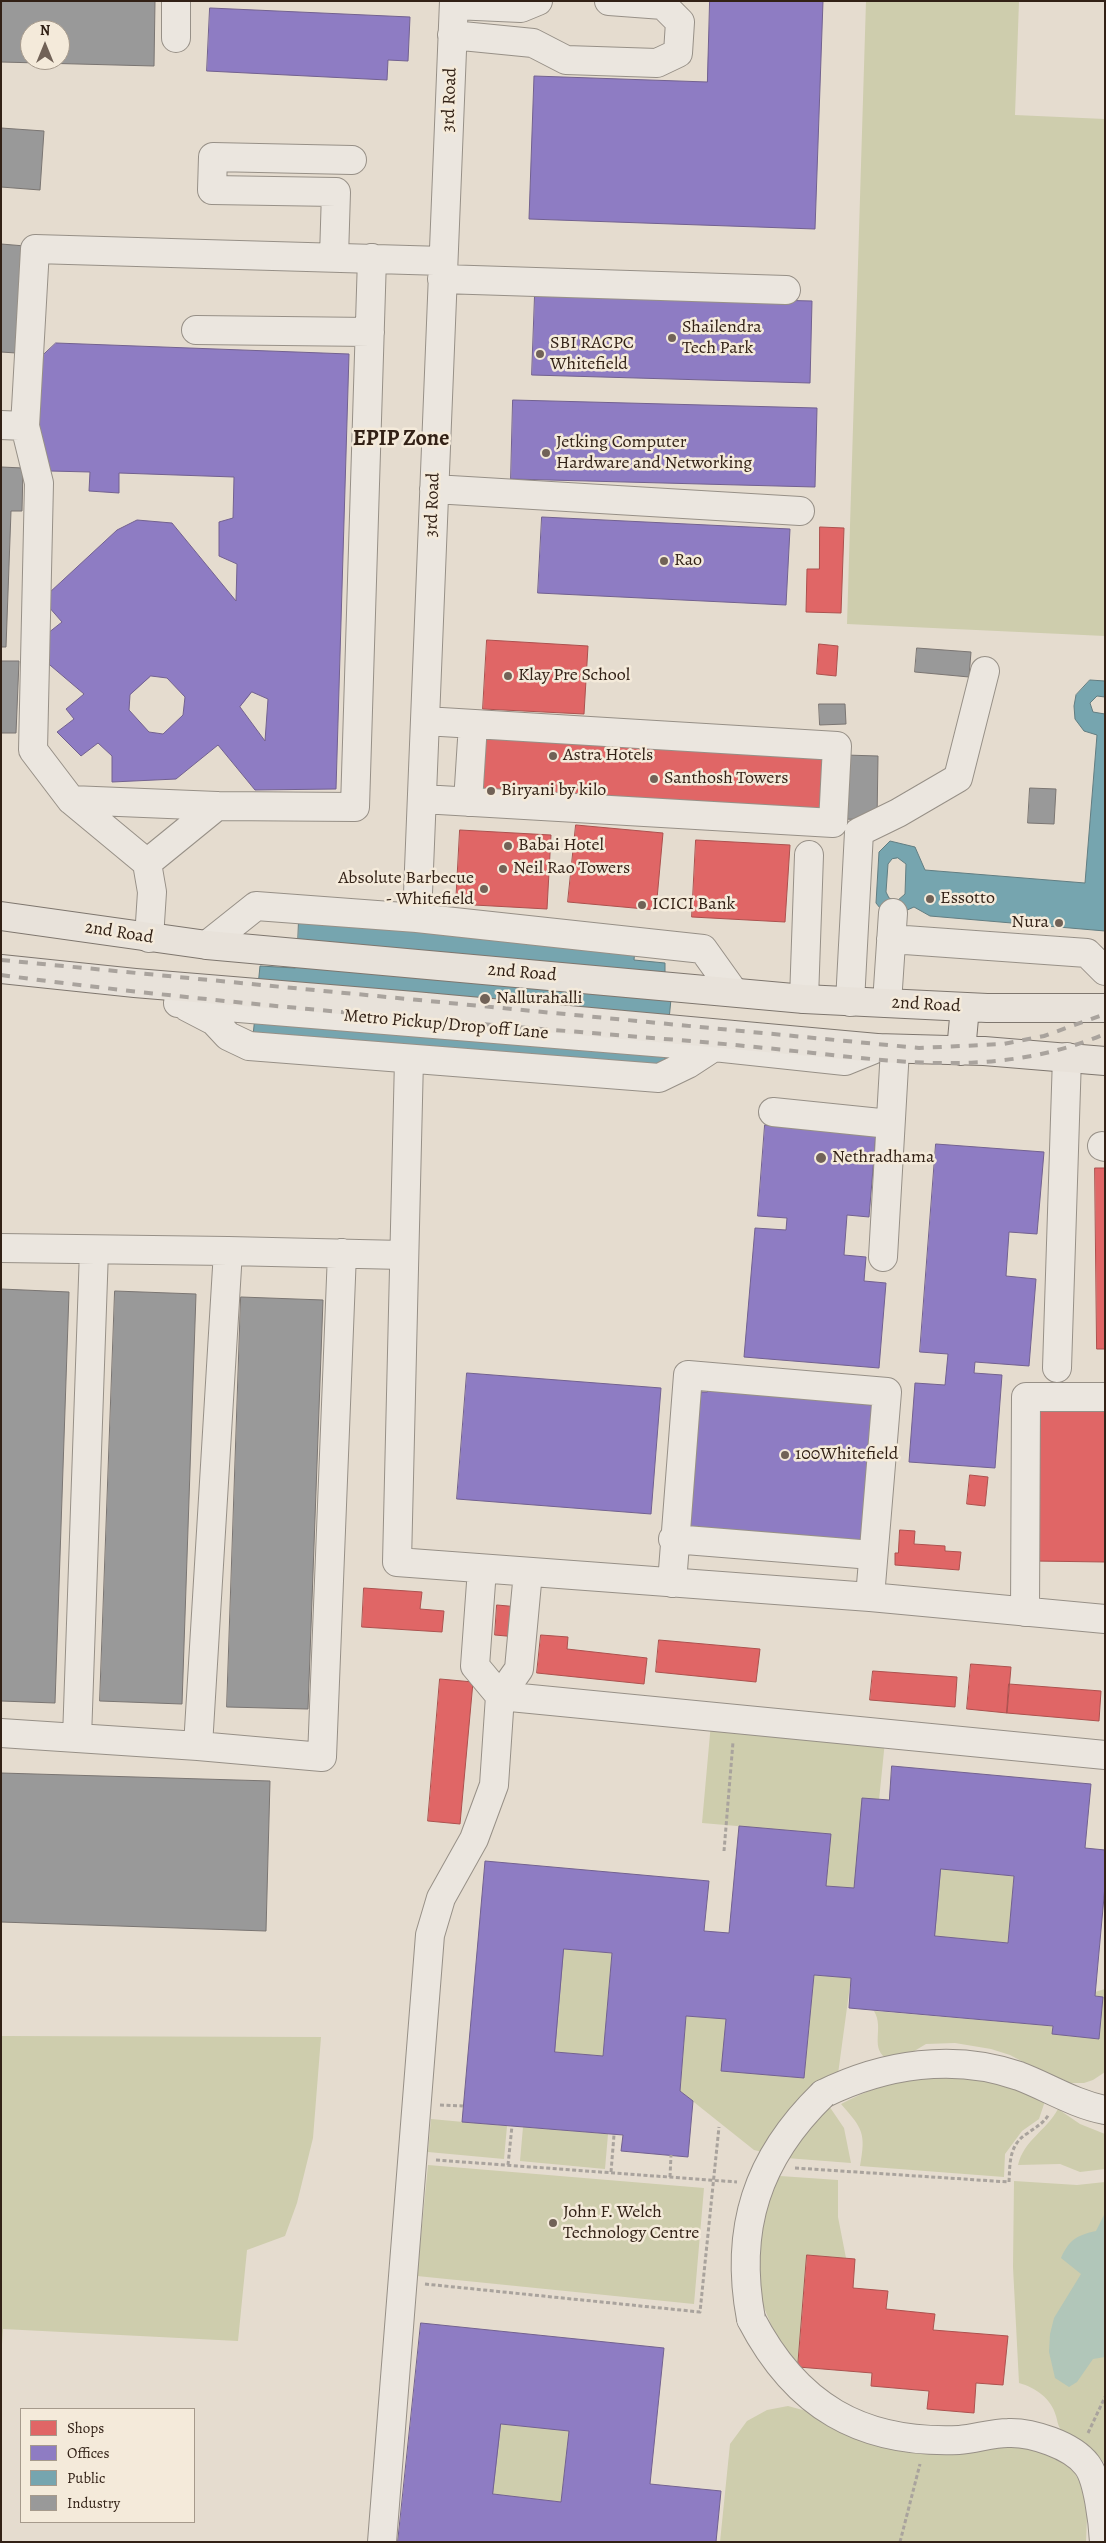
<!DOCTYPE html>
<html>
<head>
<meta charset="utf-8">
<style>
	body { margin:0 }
	#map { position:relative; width:1106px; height:2543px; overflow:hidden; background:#e5dccf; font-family:Alegreya,serif }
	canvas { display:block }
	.frame { position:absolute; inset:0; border:2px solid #322116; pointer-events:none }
	.legend { position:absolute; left:20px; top:2408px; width:175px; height:115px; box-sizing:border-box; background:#f4eada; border:1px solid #a69a8c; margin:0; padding:6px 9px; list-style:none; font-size:15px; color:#322116 }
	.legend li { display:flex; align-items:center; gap:10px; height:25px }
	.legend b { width:25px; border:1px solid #a69a8c }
	.north { position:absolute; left:20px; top:20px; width:50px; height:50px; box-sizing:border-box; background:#f4eada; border:1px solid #a69a8c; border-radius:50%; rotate:0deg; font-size:14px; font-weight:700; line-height:20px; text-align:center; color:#322116 }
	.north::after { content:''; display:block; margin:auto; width:18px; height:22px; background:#716257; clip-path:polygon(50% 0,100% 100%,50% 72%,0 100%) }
</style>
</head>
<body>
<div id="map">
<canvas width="1106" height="2543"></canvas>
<div class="frame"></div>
<ul class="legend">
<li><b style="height:14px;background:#e06666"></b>Shops</li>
<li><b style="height:14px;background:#8e7cc3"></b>Offices</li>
<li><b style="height:14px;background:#76a5af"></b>Public</li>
<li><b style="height:14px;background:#999"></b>Industry</li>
</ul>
<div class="north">N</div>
</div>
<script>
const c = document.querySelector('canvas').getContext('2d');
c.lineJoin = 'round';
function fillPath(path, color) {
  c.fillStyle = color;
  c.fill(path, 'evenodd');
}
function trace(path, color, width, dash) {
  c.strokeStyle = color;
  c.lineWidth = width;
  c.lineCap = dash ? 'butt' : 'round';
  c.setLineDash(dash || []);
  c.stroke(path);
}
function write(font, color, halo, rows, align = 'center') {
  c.font = font + ' Alegreya,serif';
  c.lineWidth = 5;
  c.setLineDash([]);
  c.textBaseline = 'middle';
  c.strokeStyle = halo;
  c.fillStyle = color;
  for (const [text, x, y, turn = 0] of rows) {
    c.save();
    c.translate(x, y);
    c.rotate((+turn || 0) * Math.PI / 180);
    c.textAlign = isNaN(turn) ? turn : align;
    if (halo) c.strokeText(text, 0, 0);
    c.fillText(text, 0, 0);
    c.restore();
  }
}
fillPath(new Path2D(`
	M866 1H1019L1015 115 1105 119V636L847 624Z
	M711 1723 885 1741 879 1800 854 1888 826 1886 830 1834 702 1823Z
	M941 1869 1014 1876 1008 1943 935 1936Z
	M564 1949 612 1953 603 2056 555 2052Z
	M814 1975 851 1978 838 2074 825 2100 844 2128 851 2163 786 2158 754 2150 680 2091 686 2016 726 2019 722 2071 804 2078Z
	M1105 1989V2072L1093 2080 1084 2083H1063L1010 2055 991 2049 955 2043 926 2044 906 2056 889 2060C868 2049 885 2029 874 2011L1052 2026V2034L1098 2039 1103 1998 1095 1996V1992Z
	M1 2036 321 2037 313 2138 297 2203 285 2236 247 2250 238 2341 3 2329 1 2359Z
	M947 2075 998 2082 1045 2101 1039 2119 1022 2131 1005 2154 1004 2177 860 2166C866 2133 863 2129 841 2104 879 2084 905 2079 947 2075Z
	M1058 2109 1080 2124 1105 2134V2169L1080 2172 1060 2164 1018 2165C1024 2140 1046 2131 1058 2109Z
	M431 2119 507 2126 504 2159 428 2152Z
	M523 2127 608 2134 605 2169 520 2161Z
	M428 2165 704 2188 694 2304 417 2276Z
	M780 2176 838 2180V2217L846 2258 807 2255 798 2367 775 2334 760 2298 758 2236 770 2195Z
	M1014 2181 1077 2185 1105 2182V2464C1094 2448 1078 2446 1064 2433 1058 2428 1058 2423 1056 2416 1051 2398 1036 2388 1019 2383L1013 2267Z
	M788 2406 810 2412 1002 2441 1052 2454 1072 2468 1082 2486 1087 2517 1086 2542H720L730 2444 747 2421 767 2410Z
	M501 2424 569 2431 561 2502 493 2494Z`), '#cecdad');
fillPath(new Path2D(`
	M1105 2213V2357L1093 2359 1077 2382 1069 2387 1055 2378 1049 2352 1050 2334 1054 2318 1081 2274 1061 2258C1069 2240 1077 2235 1096 2231Z`), '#b1c6b9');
const shops = new Path2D(`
	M820 527 844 528 841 613 806 612 807 569H819Z
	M487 640 588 646 584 714 483 709Z
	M819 644 838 646 836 676 817 674Z
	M484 738 828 758 824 815 481 794Z
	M576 825 663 833 656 910 568 902Z
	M460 830 551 835 547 909 456 904Z
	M696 840 790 845 785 922 692 917Z
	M1095 1168H1105V1349H1097Z
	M1033 1408 1105 1409V1562L1033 1561Z
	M970 1475 988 1477 985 1506 967 1504Z
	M900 1530 915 1531 914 1544 945 1546V1551L961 1552 959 1570 895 1565V1553H898Z
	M364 1588 422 1592 420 1609 444 1611 442 1632 362 1627Z
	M497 1605 519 1607 517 1637 495 1635Z
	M541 1635 568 1637 567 1649 647 1658 644 1684 537 1673Z
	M659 1640 760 1649 756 1682 656 1672Z
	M971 1664 1011 1667 1007 1713 967 1709Z
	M873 1671 957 1677 955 1707 870 1700Z
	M440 1679 473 1682 460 1824 428 1821Z
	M1009 1684 1101 1691 1099 1721 1007 1713Z
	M807 2255 855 2259 853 2288 888 2291 886 2309 935 2314 933 2330 1008 2336 1003 2385 976 2383 974 2413 927 2409 929 2391 871 2386 872 2373 798 2367Z`);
fillPath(shops, '#e06666');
trace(shops, '#ac514e', 1);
const offices = new Path2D(`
	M710 1H823L815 229 529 219 534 76 707 82Z
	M210 8 410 17 408 61 388 60 387 80 207 71Z
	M535 294 812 301 810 383 532 375Z
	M56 343 349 354 336 789 255 790 218 745 176 779 112 782V756L98 743 81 756 57 732 74 719 66 709 84 694 44 660 43 637 62 622 48 606 49 593 117 530 137 520 172 523 236 601 237 564 219 556V522L233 518 234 477 119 473V493L89 491 90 472 50 471 34 454 39 359ZM151 676 167 678 185 697 183 715 163 734 149 732 129 710 130 695ZM252 692 268 699 265 741 240 707Z
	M513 400 817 408 815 487 511 479Z
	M542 517 790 529 786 605 538 593Z
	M765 1125 876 1133 869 1217 847 1215 844 1255 866 1257 864 1281 886 1283 879 1368 744 1357 755 1228 786 1230 787 1218 758 1216Z
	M936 1144 1044 1152 1037 1234 1009 1232 1006 1276 1036 1279 1029 1366 975 1362 974 1373 1002 1375 995 1468 909 1462 915 1383 945 1385 948 1354 920 1352Z
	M467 1373 661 1388 651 1514 457 1499Z
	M708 1387 881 1406 861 1547 686 1528 701 1392H707Z
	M892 1766 1091 1784 1085 1848 1105 1850V1886L1095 1996 1103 1997 1099 2039 1052 2034 1053 2026 849 2008 851 1978 814 1975 804 2078 721 2071 726 2019 686 2016 680 2091 693 2101 688 2157 621 2151 623 2135 462 2122 485 1861 709 1881 704 1931 729 1933 739 1826 831 1834 826 1886 854 1888 862 1798 889 1800ZM941 1869 1014 1876 1008 1943 935 1936ZM564 1949 612 1953 603 2056 555 2052Z
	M421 2323 664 2348 650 2484 721 2491 716 2542H398ZM501 2424 569 2431 561 2502 493 2494Z`);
fillPath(offices, '#8e7cc3');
trace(offices, '#72618f', 1);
const public = new Path2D(`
	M1090 680 1105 681V697L1097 696 1090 703 1093 712 1105 714V931L930 916 914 907 898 914 884 913 876 903 879 852 890 841 915 847 925 870 1085 883 1097 735 1084 731 1075 719 1074 706 1076 695ZM898 858 906 864 905 894 897 901 889 898 886 892 888 864 892 859Z
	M299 919 635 949 634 960 665 963V975L298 944Z
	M298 944 671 999 664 1071 253 1036 260 966 295 968Z`);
fillPath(public, '#76a5af');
trace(public, '#627d81', 1);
const industry = new Path2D(`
	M2 1H155L154 66 1 62ZM30 30H60V60H30Z
	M1 128 44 131 40 190 1 187Z
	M1 244 25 246 16 353 1 352Z
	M1 467 23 468 22 511H11L6 647H1Z
	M917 648 971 652 969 677 915 672Z
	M1 661H19L16 733H1Z
	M819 704H845L846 724 820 725Z
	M845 755 878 756 877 820 843 819Z
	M1030 788 1056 789 1054 824 1028 823Z
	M1 1289 69 1292 55 1703 1 1701Z
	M115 1291 196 1294 182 1704 100 1701Z
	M241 1297 323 1300 308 1709 227 1707Z
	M1 1773 270 1781 266 1931 1 1922Z`);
fillPath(industry, '#999');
trace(industry, '#7a7572', 1);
const minor = new Path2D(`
	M176 1V38
	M454 5 521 8 538 1
	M452 35 533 43 566 60 657 63 678 53 680 22 663 5 609 1
	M334 257 336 192 212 190 213 157 352 160
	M442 279 786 290
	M196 330 370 332
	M1 425 25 426
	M434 489 800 511
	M422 799 833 823 837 746 425 721
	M71 800 217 806 355 807 372 258
	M468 802 473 724
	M147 863 217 806
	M417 918 454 1
	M149 938 152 892 147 863 71 800 33 750 39 483 25 426 35 249 443 261
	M891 939 1087 953 1105 971
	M207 945 256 906 417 918 703 949 733 991
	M804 999 809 855
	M850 1002 859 832 898 813 958 778 985 671
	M178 1003 714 1047 845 1061 877 1048
	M887 1003 893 913
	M187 1007 214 1021 228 1036 249 1046 659 1078 688 1064 714 1047
	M409 1059 397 1562 870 1597 1105 1619
	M773 1112 890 1124
	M1102 1146 1105 1147
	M1 1248 228 1251
	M883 1257 895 1049
	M1057 1368 1067 1057
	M673 1539 872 1555
	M482 1569 475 1666 500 1696 1105 1755
	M672 1583 688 1375 887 1392 870 1597
	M1025 1612 1026 1397H1105
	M1 1733 198 1746 322 1757 342 1253
	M77 1738 94 1250
	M198 1746 228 1251 403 1255
	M823 2094C884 2064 954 2053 1019 2076 1048 2087 1074 2104 1105 2110
	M751 2319C796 2406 861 2444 959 2440 975 2439 992 2433 1008 2433 1031 2432 1072 2445 1087 2465 1098 2479 1103 2523 1104 2542
	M382 2542 430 1935 441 1898 474 1839 494 1785 500 1696 519 1669 528 1572`);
const major = new Path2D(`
	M1 916 207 945 804 999 987 1008H1105
	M1 969 135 983 414 1006 877 1048 984 1051 1105 1061
	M961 1051 965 1007`);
trace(minor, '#979087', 30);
trace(major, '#7e766e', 30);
trace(new Path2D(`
	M724 1851 733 1742
	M440 2105 463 2106
	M436 2160 737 2182
	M508 2165 512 2126
	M795 2168 1009 2182C1010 2162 1009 2144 1028 2133 1036 2127 1044 2123 1049 2114
	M611 2172 614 2135
	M670 2177 671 2155
	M425 2284 700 2312 719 2127
	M1088 2433 1105 2397
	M900 2542 920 2464`), '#a9a39d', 3, [4, 2.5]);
trace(minor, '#ebe6df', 28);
trace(major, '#e8e2da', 28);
trace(new Path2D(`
	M1 960 919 1048 1003 1044 1044 1036 1105 1014
	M1 975C217 1004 435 1020 652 1038 706 1042 759 1047 813 1053 916 1064 1006 1075 1105 1034`), '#a9a39d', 4, [9, 9]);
const minorBridge = new Path2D(`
	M751 2319C734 2229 757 2158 823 2094`);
trace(minorBridge, '#979087', 30, []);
trace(minorBridge, '#ebe6df', 28);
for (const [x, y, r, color] of [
	[672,338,5,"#716257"],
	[540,354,5,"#716257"],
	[546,453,5,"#716257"],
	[664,561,5,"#716257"],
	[508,676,5,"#716257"],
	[553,756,5,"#716257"],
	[654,779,5,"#716257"],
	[491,791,5,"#716257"],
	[508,846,5,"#716257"],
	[503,869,5,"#716257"],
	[484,889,5,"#716257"],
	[930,899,5,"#716257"],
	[642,905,5,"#716257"],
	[1059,923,5,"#716257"],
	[485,999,6,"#716257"],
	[821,1158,6,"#716257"],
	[785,1455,5,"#716257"],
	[553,2223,5,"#716257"]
]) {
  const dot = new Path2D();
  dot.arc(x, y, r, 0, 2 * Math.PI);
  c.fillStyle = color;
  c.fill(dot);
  trace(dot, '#f4eada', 2);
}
write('18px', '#322116', '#f4eada', [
	["3rd Road",450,100,-88],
	["3rd Road",433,505,-88],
	["2nd Road",119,933,9],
	["2nd Road",522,973,5],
	["2nd Road",926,1005,3],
	["Metro Pickup/Drop off Lane",446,1025,5]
]);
write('18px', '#322116', '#f4eada', [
	["Shailendra",682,328],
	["Tech Park",682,349],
	["SBI RACPC",550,344],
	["Whitefield",550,365],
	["Jetking Computer",556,443],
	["Hardware and Networking",556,464],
	["Rao",674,561],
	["Klay Pre School",518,676],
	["Astra Hotels",563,756],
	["Santhosh Towers",664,779],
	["Biryani by kilo",501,791],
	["Babai Hotel",518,846],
	["Neil Rao Towers",513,869],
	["Absolute Barbecue",474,879,"right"],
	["- Whitefield",474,900,"right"],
	["Essotto",940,899],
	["ICICI Bank",652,905],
	["Nura",1049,923,"right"],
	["Nallurahalli",496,999],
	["Nethradhama",832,1158],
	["100Whitefield",795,1455],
	["John F. Welch",563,2213],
	["Technology Centre",563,2234]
], 'left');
write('bold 22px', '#322116', '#f4eada', [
	["EPIP Zone",401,440]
]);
</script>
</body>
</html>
